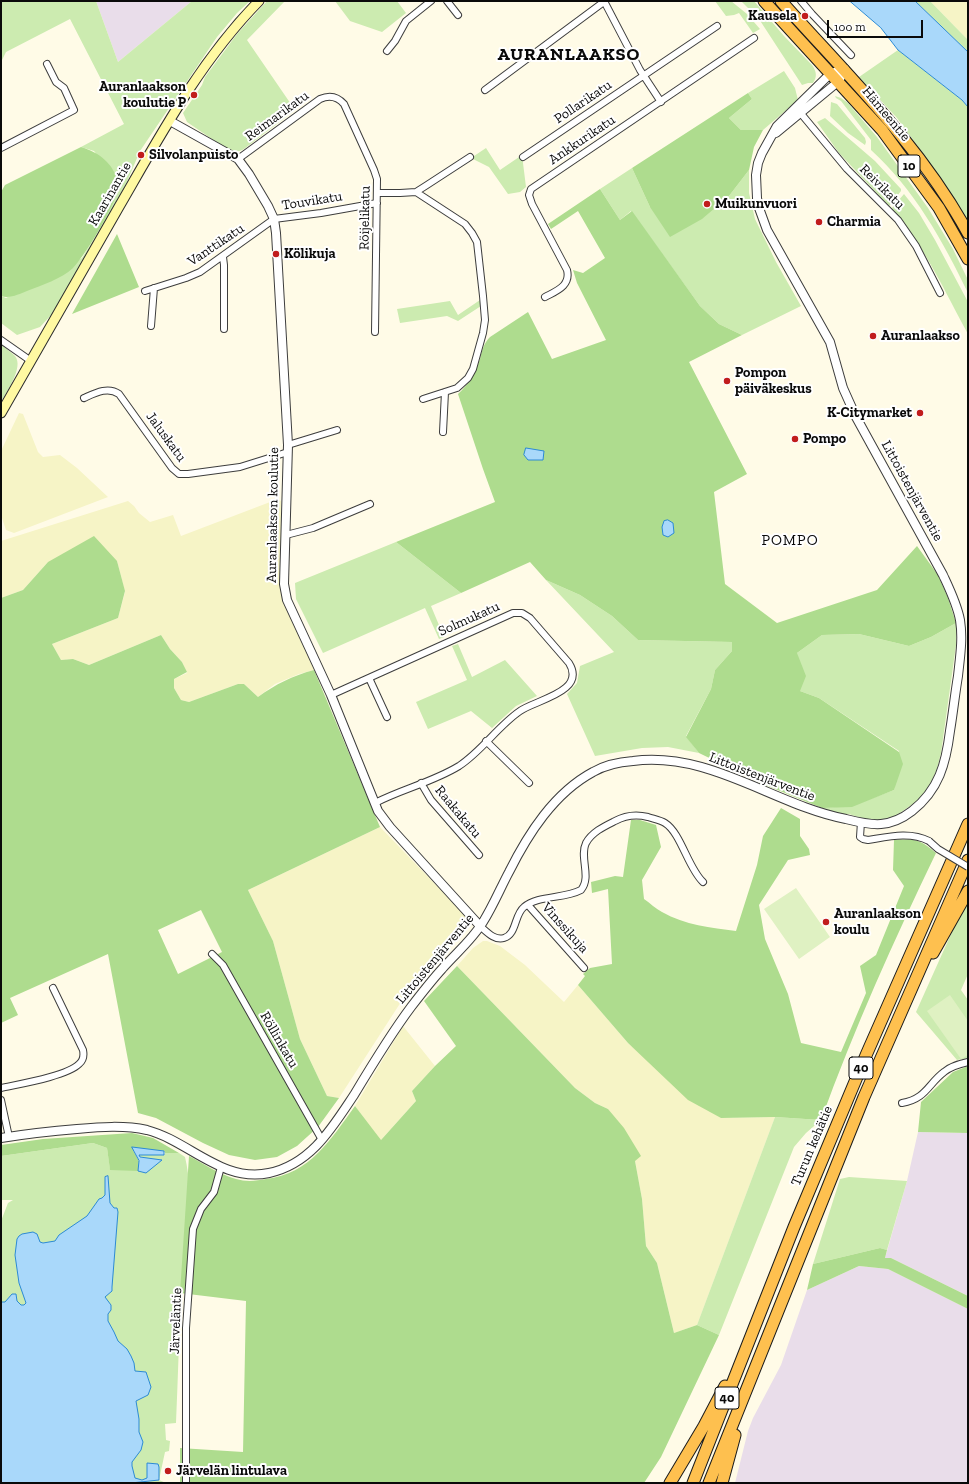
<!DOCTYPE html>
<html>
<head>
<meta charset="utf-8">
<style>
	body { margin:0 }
	#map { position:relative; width:969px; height:1484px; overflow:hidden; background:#fffbe7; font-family:"Zilla Slab",serif }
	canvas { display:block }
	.frame { position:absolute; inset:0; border:2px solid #0a0a0a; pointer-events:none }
	.scale { position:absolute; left:827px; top:20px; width:96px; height:18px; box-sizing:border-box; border:2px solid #0a0a0a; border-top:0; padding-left:5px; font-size:12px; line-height:14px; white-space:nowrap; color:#0a0a0a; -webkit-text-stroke:3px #fff; paint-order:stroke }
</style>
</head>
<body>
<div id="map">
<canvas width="969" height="1484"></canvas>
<div class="frame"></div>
<div class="scale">100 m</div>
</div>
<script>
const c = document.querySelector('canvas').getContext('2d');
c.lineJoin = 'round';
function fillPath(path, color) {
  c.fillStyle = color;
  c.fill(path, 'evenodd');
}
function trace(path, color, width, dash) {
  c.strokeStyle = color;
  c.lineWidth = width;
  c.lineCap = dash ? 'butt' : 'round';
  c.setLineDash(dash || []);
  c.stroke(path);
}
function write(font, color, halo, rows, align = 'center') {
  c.font = font + ' "Zilla Slab",serif';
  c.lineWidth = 4;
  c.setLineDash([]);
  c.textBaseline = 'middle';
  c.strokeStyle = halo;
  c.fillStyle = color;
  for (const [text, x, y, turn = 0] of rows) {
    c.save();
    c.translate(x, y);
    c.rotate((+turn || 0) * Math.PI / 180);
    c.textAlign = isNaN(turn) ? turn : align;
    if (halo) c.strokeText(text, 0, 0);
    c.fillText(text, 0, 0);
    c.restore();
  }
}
fillPath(new Path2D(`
	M96 1H192L118 62Z
	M918 1132 968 1133V1296L891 1258H885L907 1181Z
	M859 1266 888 1269 968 1309V1483H735L748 1431 753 1418 781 1365 807 1290Z`), '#e9ddea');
fillPath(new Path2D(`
	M930 1H968V40Z
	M19 413 23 414 38 452 43 457 60 455 77 468 108 497 14 533 6 530 1 515V451Z
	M278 499 281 501V592L314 670 299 674 275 684 258 697 244 684H238L189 702 181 700 174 688V679L187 673 182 662 170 649 161 635 89 665 73 659 61 660 52 644 118 618 125 592 117 561 48 562 23 590 1 598V541L128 501 134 506 139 513 150 522 173 515 181 536Z
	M380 827 468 918 451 946 421 978 399 1005 339 1098 327 1096 300 1039 273 941 248 890Z
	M483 941H487L500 946 525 965 564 1002 578 985 628 1043 721 1118 775 1117 697 1325 674 1333 657 1263 646 1246 642 1199 635 1161 608 1109 595 1103 575 1088 457 966 473 948Z
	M403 1026 435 1066 412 1091 416 1101 380 1141 355 1106Z`), '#f6f4c6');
fillPath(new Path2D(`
	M1 1H96L118 62 192 1H250L237 13 217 37 140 151 126 184 55 311 40 327 17 335 1 323V296L6 298 82 258 100 229 112 204 119 184 94 151 81 147 124 124 70 19 6 52 1 62Z
	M267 1H285L247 40 295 110 244 149C238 152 235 153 228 150L187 122 183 113 202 85 205 77 237 34Z
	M335 1H397L406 13 382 32 350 21Z
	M715 1H731L747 14 760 29 753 33 739 13 734 15 726 16Z
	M741 1H754L784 36 812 65C817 72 817 77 813 83H808L802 85 759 19Z
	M915 1H930L968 40V52Z
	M898 50 962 100 968 107V221L929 162 897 118 859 77Z
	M784 71 795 88 798 100 763 130H741L729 118 752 99 748 93Z
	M835 96 841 98 848 103 877 137 928 208 953 249 968 280V293C943 241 914 189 871 150V140L841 101 836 98Z
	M831 102 837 104 865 138 866 142 865 145 848 133 830 116Z
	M825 118 875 161 901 189V191L890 205 889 206 839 153 817 122Z
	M486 148 500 170 522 155 526 187 520 192 508 194 489 167 471 158Z
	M632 168 650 207 729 196 749 170V193L755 219 776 262 801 306 742 335 719 324 700 306 631 211 620 220 600 189Z
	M904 194 919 213 935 240 968 302V334C945 292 924 245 893 210L892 208Z
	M480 300 481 306 458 321 447 316 400 323 397 309 450 301 458 315Z
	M1 344C5 348 11 352 15 356 24 367 7 391 1 402L2 366Z
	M396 542 461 593 431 606 444 637 439 639 425 608 323 653 296 599 295 583Z
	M546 580 580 595 612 616 638 640 732 642V651L715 670 711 689 686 736 699 753 668 747 642 748 595 756 567 694 577 683 580 666 614 652Z
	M956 623V645L941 753 937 769 930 785 920 799 894 817 878 821 864 819 849 814 842 816 822 808 852 806 894 790 899 751 819 698 800 691 797 653 822 635 859 634 909 646 931 637Z
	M458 644 472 677 505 660 537 696 516 706 492 728 471 711 428 729 416 702 467 680 452 646Z
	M968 900V974L961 990 968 1000V1058L957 1060 916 1012 956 923Z
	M775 1117 821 1120 806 1133 794 1147 719 1335 697 1325Z
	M93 1143 107 1148 110 1169 155 1160 140 1157 139 1155H164L165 1153H179L185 1157C195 1198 185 1244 182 1285 179 1331 178 1377 176 1423L165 1424 166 1440 170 1441 169 1451 165 1452 159 1480 166 1483H1V1221L8 1203 13 1200H1V1156Z
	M849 1177 907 1181 887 1250 880 1248 813 1264 840 1179Z`), '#ccebb0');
fillPath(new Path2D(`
	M748 93 752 99 729 118 741 130H763L754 147 749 170 729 196 702 219 670 237 650 207 632 168Z
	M81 147C98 152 114 163 118 183 121 198 85 256 73 268 61 279 42 285 27 291 19 294 10 299 1 296V192L5 185Z
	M600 189 620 220 632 211 700 306 719 324 742 335 689 362 747 474 714 492 725 584 777 623 877 590 917 546 938 575 948 598 956 623 931 637 909 646 859 634 822 635 797 653 806 676 800 691 819 698 899 752 903 764 894 790 852 807 822 808 763 784 699 753 686 737 711 689 715 670 732 651V642L638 640 612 616 580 595 546 580 530 562 461 593 396 542 495 502 483 469 458 394C469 384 475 373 480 359 482 350 484 343 490 337L528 312 552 359 606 340 577 283 573 270 583 273 605 258 578 211 551 229 548 224Z
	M117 234 139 287 72 314Z
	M94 536 117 561 125 591 118 618 52 644 61 660 73 659 89 665 161 635 170 649 182 662 187 672 174 679V688L181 700 189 702 238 684H244L258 697C276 684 292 676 314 670L380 827 248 890 273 941 300 1039 327 1096 339 1098 318 1127 297 1146 277 1157 255 1160 229 1155 203 1143 156 1118 138 1113 108 954 10 998 18 1015 1 1023V598L23 590 48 562ZM201 910 222 952 178 974 158 930Z
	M781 808 800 819V836L809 849 810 855 788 860 759 905 765 939 788 994 801 1043 841 1052 866 993 860 966 876 955 904 886 893 870 894 840C914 839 920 839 936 853 894 940 854 1029 821 1120L775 1117 721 1118 688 1100 628 1043 578 985 585 976 583 974 590 968 612 964 608 889 592 893 591 882 615 876 623 877 631 820H640L656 825 661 847 642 880 644 899C650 903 656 909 662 912 685 925 711 928 736 931L757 865 763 836Z
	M457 966 575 1088 595 1103 608 1109 624 1128 641 1156 635 1161 642 1199 646 1246 657 1263 674 1333 697 1325 719 1335 661 1457 644 1483H180V1448L243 1452 246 1301 180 1293 189 1156C204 1164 219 1174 236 1179 246 1182 256 1181 266 1179 310 1174 331 1139 355 1106L381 1140 416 1101 412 1091 435 1066 456 1046 424 1001Z
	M968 1066V1133L918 1132 921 1102 953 1072Z
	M132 1133 153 1138 179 1153H165L164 1151 133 1150 139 1161 138 1171 110 1170 107 1148 93 1143 1 1156V1145L43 1139Z
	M880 1248 887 1250 885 1258H891L968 1296V1309L888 1269 859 1266 807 1290 813 1264Z`), '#aedc8e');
fillPath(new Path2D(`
	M796 888 830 937 799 959 764 909Z
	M950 995 968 1021V1055L961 1059 927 1011Z`), '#dff1c2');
const water = new Path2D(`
	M850 1H915L968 52V107L962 100 898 50 881 28Z
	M526 448 544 451 543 460H528L524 455Z
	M668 520 673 523 674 533 668 537 663 535 662 527 664 521Z
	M132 1147 164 1151V1155H139L140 1157 162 1160 146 1173 138 1171 139 1161Z
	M108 1176 110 1203 114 1208H117L118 1212 112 1287V1291L105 1297 111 1305V1310L108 1314V1321L114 1332 118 1341 127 1349 131 1356 134 1363 135 1371 146 1372 151 1387 148 1395 136 1401 139 1419V1432L143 1442 141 1450 132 1462V1466L135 1478 142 1480 147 1478V1463L158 1464 159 1467V1480L131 1483H1V1302H5L12 1294H16L17 1301 21 1305H24L26 1303 19 1283 15 1255 17 1239 19 1236 22 1234 33 1232 37 1234 40 1242 43 1243 55 1241 59 1235 87 1216 99 1199 102 1198 105 1195V1177Z`);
fillPath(water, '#a9d8fa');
trace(water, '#2c8ad5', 1);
const minor = new Path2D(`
	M447 1 458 15
	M604 1 640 70 661 102
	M801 1 812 14 851 55
	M387 51 395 41 406 21 431 1
	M485 90 605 1
	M798 110 847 169 898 220 916 246 940 293
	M1 148 74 110 64 88 56 82 47 64
	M523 157 717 26
	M238 159 320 99C329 95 337 96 344 104L374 170 377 179 375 332
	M416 192 427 185 470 157
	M377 193H400L416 192 465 224 472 233 477 242 483 296 485 320 483 333 473 369 468 378 457 388 423 399
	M223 257 224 265V329
	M145 291 186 278 200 272 274 219 321 213 377 203
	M545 297C556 291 571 286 567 270L532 204 529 195 531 189 754 38
	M151 326 154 288
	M1 340 31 361
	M84 398C95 393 108 386 119 394L172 468 179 474H188L240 467 288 452
	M443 432 445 392
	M288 445 337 430
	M286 535 313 528 370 504
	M369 678 387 717
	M331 695 513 613H522L530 618 569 663C587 692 535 700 520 711 498 726 482 751 459 766 433 782 402 789 375 803
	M486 741 529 783
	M421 783 431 800 479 855
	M861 822 860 837 863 839 868 840C887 837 910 831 929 841
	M528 905 584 968
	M480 926C487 932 495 941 504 938 517 934 514 915 524 907 538 895 564 899 581 890 592 877 579 857 586 843 592 832 605 826 615 821 626 815 636 814 648 817 654 819 660 820 665 823 681 833 688 868 703 882
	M212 954 223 965 322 1140
	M1 1088C19 1084 67 1076 79 1064 84 1060 84 1055 83 1050L53 988
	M1 1100 9 1137
	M902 1103C926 1099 928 1084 944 1072 951 1066 959 1064 968 1062
	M186 1483V1328L193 1229 201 1209 214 1192 221 1167`);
const tertiary = new Path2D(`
	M170 121 238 159 249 174 268 206 274 219 276 233 288 445 284 584 287 600 331 695 378 811 390 827 480 926
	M776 133 839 81 845 69
	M1 1138C26 1134 52 1131 77 1129 100 1127 124 1125 147 1130 189 1141 222 1183 269 1173 311 1164 332 1128 354 1095 372 1065 390 1035 411 1007 421 994 431 981 442 969 456 953 472 940 483 922 493 906 500 889 509 872 528 834 554 793 593 772 605 765 619 762 633 761 710 751 774 805 846 819 858 822 869 825 881 824 893 823 903 818 912 811 939 790 946 763 950 731 953 713 955 694 958 676 960 657 963 639 960 620 957 604 950 590 943 575L856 417 843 388 830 342 767 230 759 208 757 198 756 175 758 163 762 153 777 126 831 73 845 69`);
const secondary = new Path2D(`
	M1 413C40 344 80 275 120 205 161 134 201 60 259 1`);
const trunk = new Path2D(`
	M764 1 882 130 939 208 968 259
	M781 1C848 76 919 144 968 233
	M933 953 968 891
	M670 1483 704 1426 725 1386
	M693 1483 794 1227 867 1053 968 824
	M709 1483 864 1097 968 860
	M722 1483 735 1435`);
trace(minor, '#3d3d3d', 8);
trace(tertiary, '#3d3d3d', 10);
trace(secondary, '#2c2c2c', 11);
trace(trunk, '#1b1b1b', 13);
trace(minor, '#fff', 6);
trace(tertiary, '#fff', 8);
trace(secondary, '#fff9a2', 9);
trace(trunk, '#fec04f', 11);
const minorBridge = new Path2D(`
	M929 841 938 849 968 867`);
trace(minorBridge, '#3d3d3d', 8, []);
trace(minorBridge, '#fff', 6);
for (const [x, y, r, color] of [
	[805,16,4,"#c11c1c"],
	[194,95,4,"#c11c1c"],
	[141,155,4,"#c11c1c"],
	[707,204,4,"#c11c1c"],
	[819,222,4,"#c11c1c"],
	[276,254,4,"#c11c1c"],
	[873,336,4,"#c11c1c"],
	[727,381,4,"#c11c1c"],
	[920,413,4,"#c11c1c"],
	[795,439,4,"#c11c1c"],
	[826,922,4,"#c11c1c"],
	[168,1471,4,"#c11c1c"]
]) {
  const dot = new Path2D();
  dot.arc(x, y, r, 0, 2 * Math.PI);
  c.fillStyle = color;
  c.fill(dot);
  trace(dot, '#fff', 1.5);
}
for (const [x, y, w] of [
	[909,166,22],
	[861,1068,24],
	[727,1398,24]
]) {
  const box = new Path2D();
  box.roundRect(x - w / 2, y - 11, w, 22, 3);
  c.fillStyle = '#fff';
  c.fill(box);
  trace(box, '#0a0a0a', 1);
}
write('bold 13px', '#0a0a0a', null, [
	["10",909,166],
	["40",861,1068],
	["40",727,1398]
]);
write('bold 14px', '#0a0a0a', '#fff', [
	["Kausela",797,16,"right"],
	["Auranlaakson",186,87,"right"],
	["koulutie P",186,103,"right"],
	["Silvolanpuisto",149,155],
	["Muikunvuori",715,204],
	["Charmia",827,222],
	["Kölikuja",284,254],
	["Auranlaakso",881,336],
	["Pompon",735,373],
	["päiväkeskus",735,389],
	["K-Citymarket",912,413,"right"],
	["Pompo",803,439],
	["Auranlaakson",834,914],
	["koulu",834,930],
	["Järvelän lintulava",176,1471]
], 'left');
write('14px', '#0a0a0a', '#fff', [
	["Pollarikatu",583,102,-34],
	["Hämeentie",886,114,50],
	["Reimarikatu",277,116,-36],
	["Ankkurikatu",582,140,-34],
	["Reivikatu",882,187,45],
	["Kaarinantie",110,194,-60],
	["Touvikatu",312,201,-9],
	["Röijelikatu",365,218,-89],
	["Vanttikatu",216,245,-34],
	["Jaluskatu",166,437,54],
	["Littoistenjärventie",912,491,61],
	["Auranlaakson koulutie",273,515,-89],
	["Solmukatu",469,619,-24],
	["Littoistenjärventie",762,777,21],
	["Raakakatu",458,812,50],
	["Vinssikuja",565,928,48],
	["Littoistenjärventie",435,959,-50],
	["Röllinkatu",279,1040,60],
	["Turun kehätie",812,1146,-67],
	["Järveläntie",176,1321,-88]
]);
c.letterSpacing = '1px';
write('15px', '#0a0a0a', '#fff', [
	["POMPO",790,541]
]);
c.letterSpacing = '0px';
c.letterSpacing = '1px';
write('bold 18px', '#0a0a0a', '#fff', [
	["AURANLAAKSO",569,55]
]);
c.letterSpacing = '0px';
</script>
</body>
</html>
